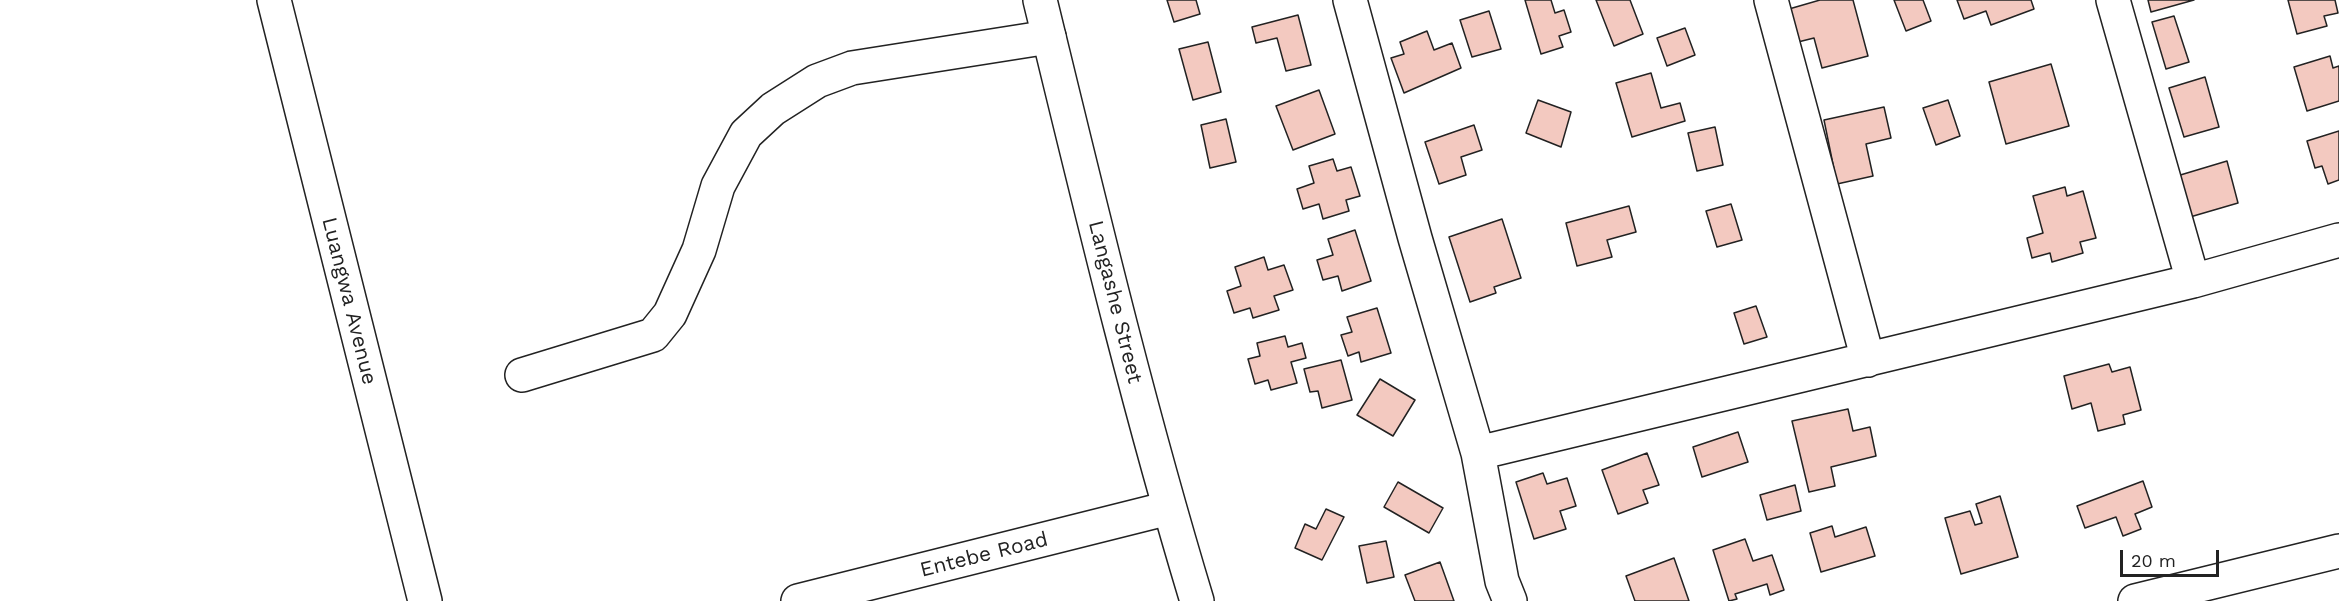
<!DOCTYPE html>
<html>
<head>
<meta charset="utf-8">
<style>
	body { margin:0 }
	#map { position:relative; width:2339px; height:601px; overflow:hidden; background:#fff; font-family:"Work Sans",sans-serif }
	canvas { display:block }
	.scale { position:absolute; left:2120px; top:550px; width:99px; height:27px; box-sizing:border-box; border:3px solid #222; border-top:0; padding-left:8px; font-size:18px; line-height:21px; white-space:nowrap; color:#222; -webkit-text-stroke:4px #fff; paint-order:stroke }
</style>
</head>
<body>
<div id="map">
<canvas width="2339" height="601"></canvas>
<div class="scale">20 m</div>
</div>
<script>
const c = document.querySelector('canvas').getContext('2d');
c.lineJoin = 'round';
function fillPath(path, color) {
  c.fillStyle = color;
  c.fill(path, 'evenodd');
}
function trace(path, color, width, dash) {
  c.strokeStyle = color;
  c.lineWidth = width;
  c.lineCap = dash ? 'butt' : 'round';
  c.setLineDash(dash || []);
  c.stroke(path);
}
function write(font, color, halo, rows, align = 'center') {
  c.font = font + ' "Work Sans",sans-serif';
  c.lineWidth = 4.5;
  c.setLineDash([]);
  c.textBaseline = 'middle';
  c.strokeStyle = halo;
  c.fillStyle = color;
  for (const [text, x, y, turn = 0] of rows) {
    c.save();
    c.translate(x, y);
    c.rotate((+turn || 0) * Math.PI / 180);
    c.textAlign = isNaN(turn) ? turn : align;
    if (halo) c.strokeText(text, 0, 0);
    c.fillText(text, 0, 0);
    c.restore();
  }
}
const building = new Path2D(`
	M1167 0H1196L1200 14 1174 22Z
	M1525 0H1551L1555 13 1564 10 1571 32 1559 36 1563 47 1541 54Z
	M1596 0H1630L1643 34 1614 46Z
	M1820 0H1853L1868 56 1822 68 1814 38 1798 42 1789 9Z
	M1894 0H1923L1931 21 1906 31Z
	M1957 0H2031L2034 9 1991 25 1986 11 1964 19Z
	M2148 0H2194L2151 12Z
	M2288 0H2335L2338 13 2324 16 2327 26 2297 34Z
	M1489 11 1501 49 1472 57 1460 20Z
	M1298 15 1311 65 1286 71 1277 38 1256 43 1252 27Z
	M2174 16 2189 62 2166 69 2152 22Z
	M1685 28 1695 55 1667 66 1657 38Z
	M1427 31 1434 50 1452 43 1461 68 1404 93 1391 58 1404 54 1400 42Z
	M1208 42 1221 92 1193 100 1179 49Z
	M2330 56 2333 68 2339 66V101L2307 111 2294 67Z
	M2051 64 2069 126 2006 144 1989 82Z
	M1651 73 1661 108 1680 103 1685 121 1632 137 1616 83Z
	M2205 77 2219 127 2184 137 2169 88Z
	M1319 90 1335 134 1293 150 1276 106Z
	M1538 100 1571 112 1561 147 1526 133Z
	M1948 100 1960 136 1936 145 1923 108Z
	M1884 107 1891 138 1866 144 1873 176 1837 184 1824 120Z
	M1226 119 1236 162 1210 168 1201 125Z
	M1474 125 1482 150 1461 157 1466 175 1439 184 1425 142Z
	M1715 127 1723 165 1697 171 1688 133Z
	M2339 131V180L2328 184 2322 166 2315 168 2307 141Z
	M1333 159 1337 171 1351 167 1360 196 1346 200 1349 211 1323 219 1319 204 1303 209 1297 189 1314 183 1309 166Z
	M2227 161 2238 203 2190 217 2177 176Z
	M2065 187 2067 196 2083 191 2096 238 2080 242 2083 253 2052 262 2050 253 2032 258 2027 238 2043 233 2033 196Z
	M1731 204 1742 240 1717 247 1706 211Z
	M1629 206 1636 232 1607 240 1612 257 1577 266 1566 223Z
	M1502 219 1521 278 1494 287 1496 293 1470 302 1449 237Z
	M1355 230 1371 281 1342 291 1338 276 1323 280 1317 260 1333 255 1328 239Z
	M1264 257 1268 270 1284 265 1293 290 1274 296 1279 310 1253 318 1250 308 1234 313 1227 291 1241 286 1235 267Z
	M1756 306 1767 337 1744 344 1734 313Z
	M1377 308 1391 353 1361 362 1359 352 1348 356 1341 335 1352 332 1347 317Z
	M1285 336 1288 347 1302 343 1306 358 1291 362 1297 383 1271 390 1268 380 1255 384 1248 359 1260 356 1257 343Z
	M1341 360 1352 400 1322 408 1318 391 1310 392 1304 369Z
	M2109 364 2112 372 2130 367 2141 410 2123 415 2125 424 2098 431 2091 403 2072 409 2064 376Z
	M1380 379 1415 400 1393 436 1357 415Z
	M1848 409 1853 431 1870 427 1876 456 1831 467 1835 486 1809 492 1792 421Z
	M1738 432 1748 462 1702 477 1693 447Z
	M1647 453 1659 485 1643 490 1648 503 1618 514 1602 470Z
	M1543 473 1547 484 1567 478 1576 506 1560 511 1566 529 1534 539 1516 482Z
	M2143 481 2152 507 2135 514 2141 529 2123 536 2116 517 2085 528 2077 506Z
	M1398 482 1443 508 1429 533 1384 507Z
	M1795 485 1801 511 1767 520 1760 495Z
	M2000 496 2018 557 1961 574 1945 518 1970 511 1975 525 1982 523 1976 504Z
	M1326 509 1344 517 1322 560 1295 548 1305 524 1316 529Z
	M1832 526 1835 537 1866 527 1875 556 1821 572 1810 533Z
	M1745 539 1753 561 1772 555 1784 590 1770 595 1767 584 1735 594 1737 599 1729 601 1713 550Z
	M1386 541 1394 577 1367 583 1359 546Z
	M1674 558 1689 601H1635L1626 576Z
	M1440 562 1454 601H1415L1405 575Z`);
fillPath(building, '#f3c9c0');
trace(building, '#222', 1.5);
const minor = new Path2D(`
	M274 0 425 601
	M1350 0 1415 238 1478 453 1502 581 1510 601
	M1771 0 1868 360
	M2113 0 2193 281
	M522 375 653 335 670 314 699 250 718 186 746 134 773 109 817 81 852 68 1049 37
	M1478 453 2193 281 2339 240
	M798 601 1169 508`);
const major = new Path2D(`
	M1040 0C1089 201 1137 403 1197 601
	M2135 601 2339 551`);
trace(minor, '#222', 36);
trace(major, '#222', 36);
trace(minor, '#fff', 33);
trace(major, '#fff', 33);
write('21px', '#222', '#fff', [
	["Luangwa Avenue",349,301,76],
	["Langashe Street",1115,302,76],
	["Entebe Road",984,555,-14]
]);
</script>
</body>
</html>
